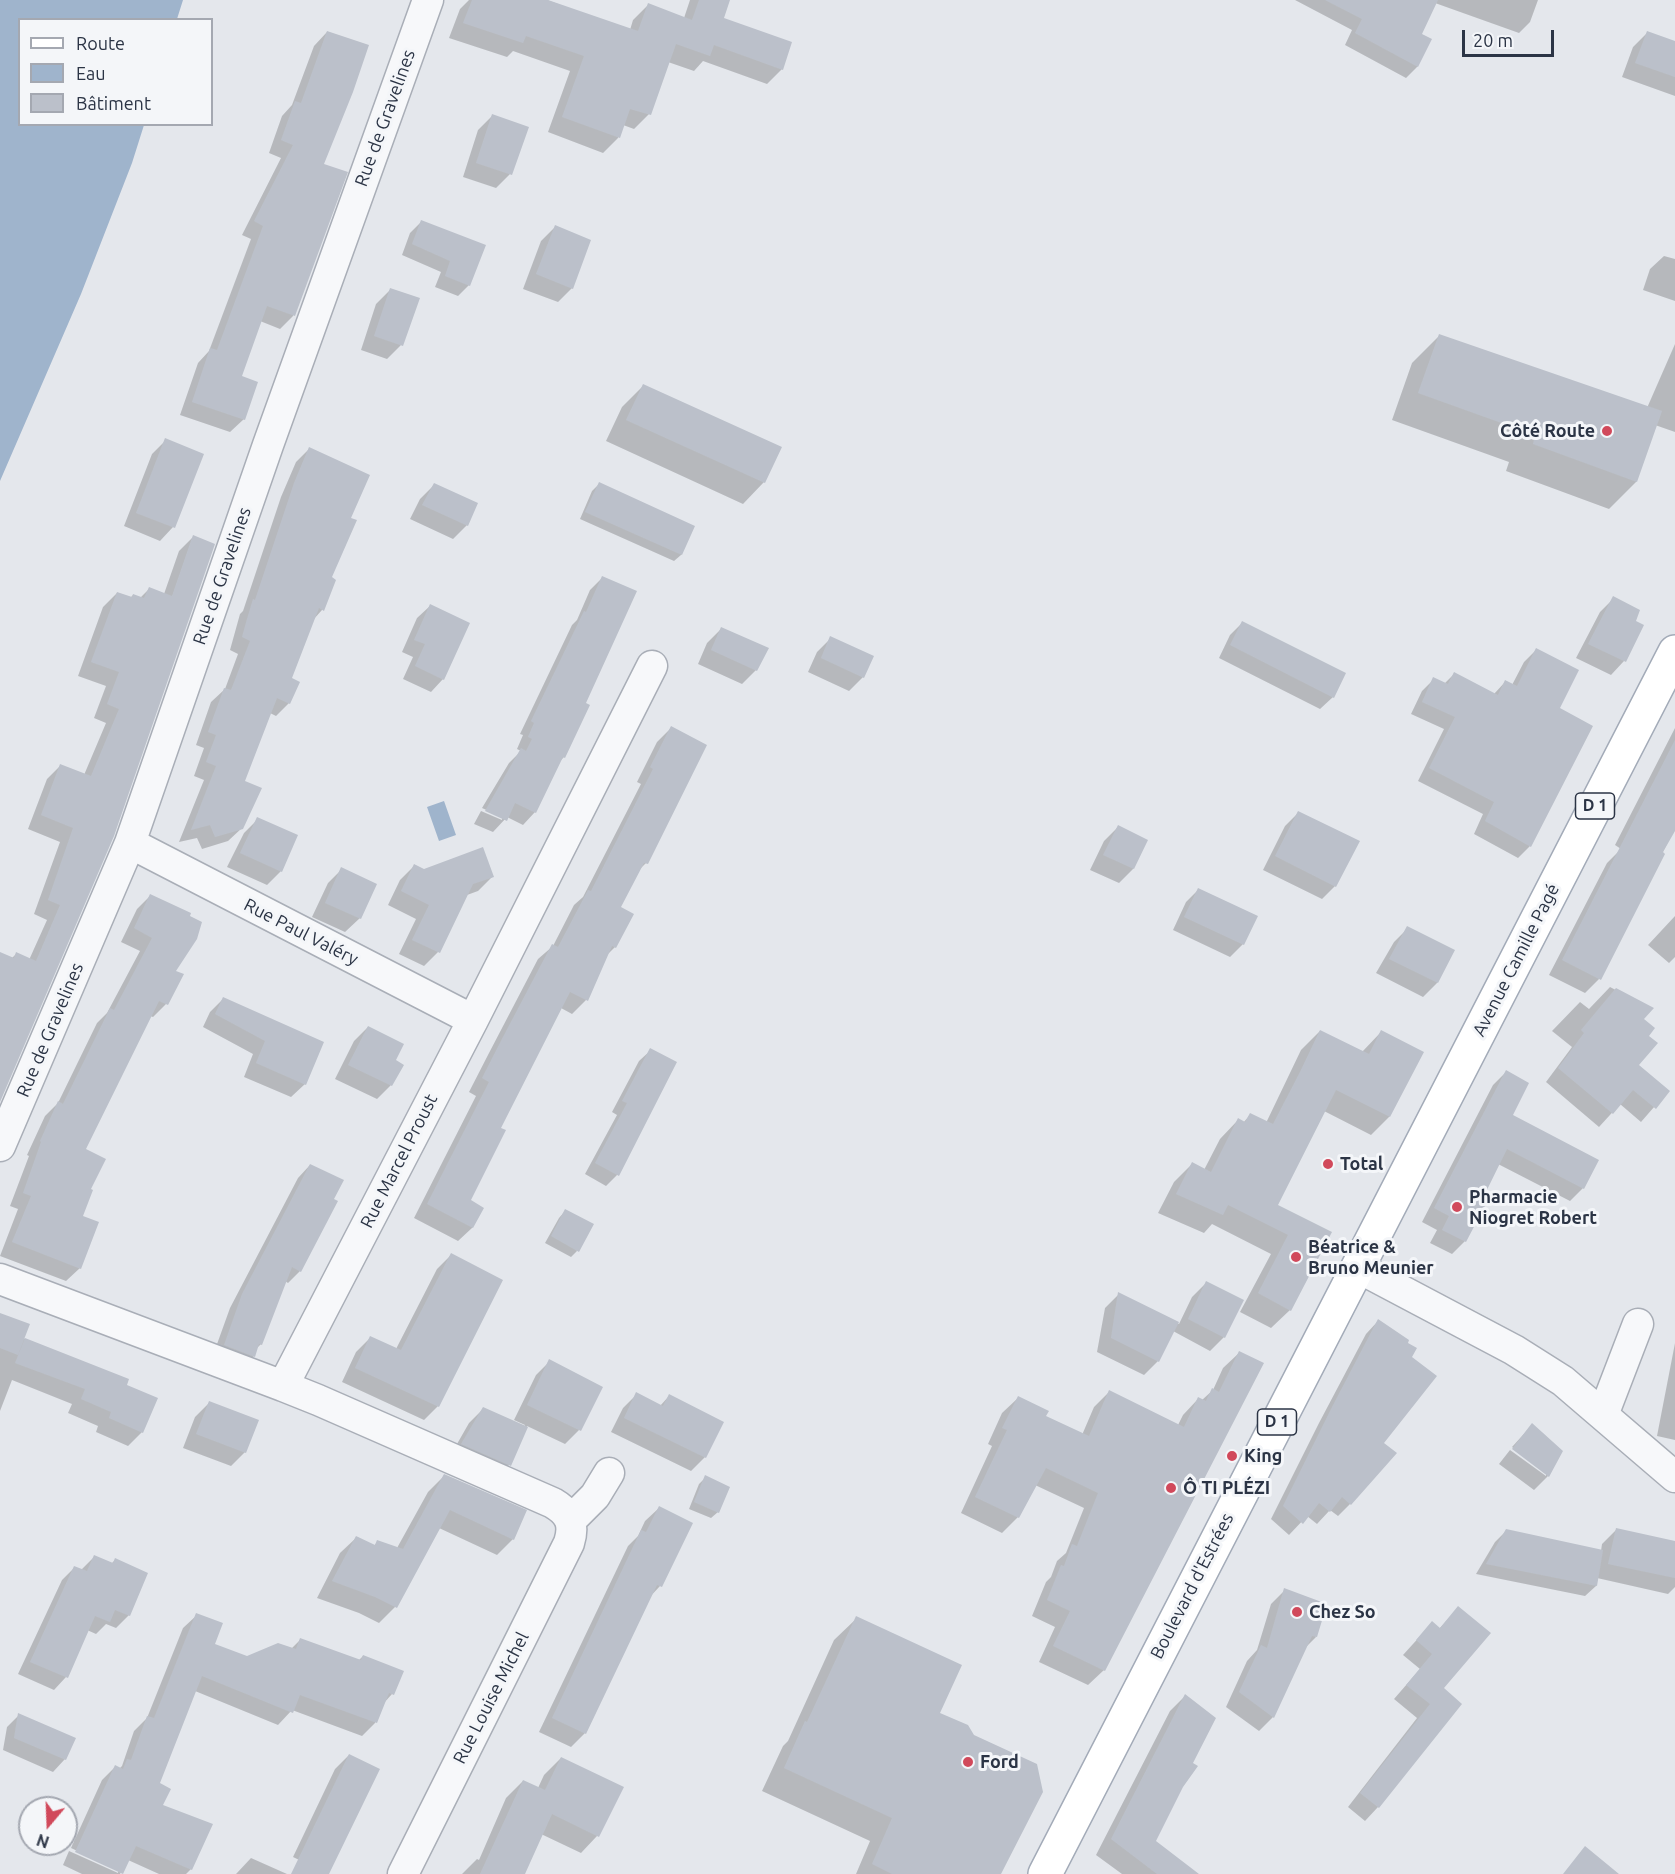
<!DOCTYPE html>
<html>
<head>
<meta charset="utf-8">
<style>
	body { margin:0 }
	#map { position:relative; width:1675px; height:1874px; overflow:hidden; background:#e4e7ec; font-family:Ubuntu,sans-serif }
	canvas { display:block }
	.legend { position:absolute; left:18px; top:18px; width:195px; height:108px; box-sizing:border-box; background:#f4f6f9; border:2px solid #a4a8b1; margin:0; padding:8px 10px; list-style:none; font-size:18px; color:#2b3445 }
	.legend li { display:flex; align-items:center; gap:12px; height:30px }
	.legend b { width:30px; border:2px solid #a4a8b1 }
	.north { position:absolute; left:18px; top:1796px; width:60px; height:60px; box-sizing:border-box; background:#f4f6f9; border:2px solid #a4a8b1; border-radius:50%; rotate:199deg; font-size:16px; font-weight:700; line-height:24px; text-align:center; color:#2b3445 }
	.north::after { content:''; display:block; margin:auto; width:21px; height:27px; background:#d1495b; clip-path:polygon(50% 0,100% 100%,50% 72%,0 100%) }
	.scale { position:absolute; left:1462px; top:30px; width:92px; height:27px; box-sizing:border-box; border:3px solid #2b3445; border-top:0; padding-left:8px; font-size:18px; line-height:21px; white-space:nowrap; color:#2b3445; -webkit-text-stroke:4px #f4f6f9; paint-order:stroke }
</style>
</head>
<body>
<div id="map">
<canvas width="1675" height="1874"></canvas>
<ul class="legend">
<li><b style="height:8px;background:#fff"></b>Route</li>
<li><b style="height:16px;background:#9fb4cc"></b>Eau</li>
<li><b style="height:16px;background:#bbc0ca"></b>Bâtiment</li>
</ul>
<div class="north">N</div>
<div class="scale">20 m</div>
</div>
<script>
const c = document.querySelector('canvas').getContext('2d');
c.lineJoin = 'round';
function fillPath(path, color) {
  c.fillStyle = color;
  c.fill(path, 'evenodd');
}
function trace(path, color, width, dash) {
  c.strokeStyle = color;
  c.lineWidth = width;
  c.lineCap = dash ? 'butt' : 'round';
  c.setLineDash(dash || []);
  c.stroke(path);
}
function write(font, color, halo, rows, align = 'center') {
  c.font = font + ' Ubuntu,sans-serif';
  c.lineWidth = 6;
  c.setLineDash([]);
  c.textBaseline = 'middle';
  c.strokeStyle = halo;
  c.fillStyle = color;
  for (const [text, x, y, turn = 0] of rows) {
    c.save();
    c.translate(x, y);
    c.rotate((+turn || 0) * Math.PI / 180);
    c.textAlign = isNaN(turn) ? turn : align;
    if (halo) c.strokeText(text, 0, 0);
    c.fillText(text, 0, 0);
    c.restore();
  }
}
fillPath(new Path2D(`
	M0 0H183L177 19 20 20V124L144 125 132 163 81 294 0 481Z
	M444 801 456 835 439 841 427 807Z`), '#9fb4cc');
fillPath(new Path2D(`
	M469 0H547L630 30 633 20 648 5 684 18 690 0H728L722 19 782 69 767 84 703 61 694 71 668 62 649 114 634 129 623 125 618 138 603 153 548 132 570 71 513 51 507 57 449 38 460 9Z
	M1295 0H1538L1530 22 1519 33 1435 3 1420 35 1430 40 1417 67 1406 78 1345 45 1352 30Z
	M327 32 322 165 346 173 293 316 280 329 260 321 240 377 244 419 230 432 180 415 198 363 209 351 251 239 242 235 281 158 269 153 282 116 292 105 314 46Z
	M1647 33 1675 43V96L1622 77 1633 47Z
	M492 116 510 174 496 188 463 177 478 130Z
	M421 222 469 285 458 296 435 287 441 272 402 255 410 233Z
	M555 227 572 288 558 302 523 289 541 241Z
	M1664 256 1675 259V301L1643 290 1650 269Z
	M390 290 401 345 387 359 361 350 376 304Z
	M1439 336 1647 408 1675 344V432L1655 425 1636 482 1609 509 1506 471 1509 462 1392 420 1412 363Z
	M644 385 764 482 743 504 606 441 622 407Z
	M166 440 173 527 160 541 124 526 152 454Z
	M309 449 349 519 330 578 322 610 313 620 290 679 289 703 276 716 270 713 243 782 242 828 228 841 202 849 197 838 179 842 204 780 194 776 204 748 196 745 211 702 225 689 238 654 230 650 240 614 243 611 281 497 296 462Z
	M599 484 693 527 681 555 674 561 580 519 592 491Z
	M434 485 467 525 453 539 410 519 420 499Z
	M193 537 0 1098V960L11 959 16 954 29 960 47 920 34 914 60 842 28 829 47 779 61 765 84 775 106 723 94 718 106 686 78 676 103 607 117 593 130 598 133 595 140 598 149 589 164 594 179 551Z
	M603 577 584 704 564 757 559 762 535 812 523 825 507 817 493 832 474 824 481 811 502 820V817L482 808 509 763 521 751 517 749 523 735 520 734 572 625 577 620 590 590Z
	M1614 598 1624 661 1611 675 1576 658 1600 612Z
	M430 606 443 679 431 692 403 679 413 657 402 652 417 618Z
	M1242 623 1333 697 1320 709 1219 658 1230 635Z
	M721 629 756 670 742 684 698 664 707 643Z
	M831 638 863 677 849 691 808 672 817 652Z
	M1536 650 1558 709 1530 846 1518 858 1474 834 1483 814 1418 781 1444 729 1411 714 1422 691 1434 679 1444 684 1454 674 1494 694 1505 682 1512 685 1524 662Z
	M671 728 646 863 638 871 619 908 615 947 607 955 586 1000 572 1014 561 1008 499 1129 469 1201 482 1208 472 1228 458 1241 414 1218 476 1096 469 1092 489 1053 538 959 553 946 574 905 583 897 641 784 637 782 657 742Z
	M1675 728V828L1599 979 1585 993 1549 975 1607 863 1621 849 1615 845Z
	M1298 813 1335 886 1322 899 1263 870 1285 826Z
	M258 819 281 871 267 885 227 867 244 833Z
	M1118 827 1146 841 1133 869 1119 883 1090 870 1104 841Z
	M414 866 424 871 492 877 478 891 467 895 438 952 424 966 399 954 416 919 388 905 400 880Z
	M342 869 360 918 345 932 312 917 328 883Z
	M1198 890 1256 916 1243 944 1230 957 1173 930 1186 902Z
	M150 896 174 971 166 1004 153 1017 150 1016 84 1149 89 1190 81 1217 80 1268 66 1281 0 1256 18 1209 10 1206 29 1156 27 1155 45 1116 58 1103 97 1023 107 1013 140 951 121 942 137 909Z
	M1675 916V957L1669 963 1648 945Z
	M1408 928 1453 951 1437 983 1423 997 1376 973 1394 942Z
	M1610 987 1652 1009 1642 1020 1646 1036 1637 1065 1668 1091 1641 1122 1620 1104 1599 1127 1546 1082 1572 1047 1552 1031 1580 1002 1589 1009Z
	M223 999 322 1042 305 1084 291 1097 244 1077 253 1054 203 1027 210 1012Z
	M368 1027 394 1061 391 1085 377 1099 335 1079 354 1041Z
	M1320 1031 1362 1052 1381 1032 1422 1053 1389 1117 1371 1135 1324 1111 1276 1205 1330 1232 1290 1310 1271 1328 1240 1312 1271 1254 1212 1224 1204 1233 1158 1213 1174 1182 1192 1164 1204 1170 1220 1139 1238 1120 1243 1123 1250 1115 1266 1123 1301 1050Z
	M651 1050 617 1175 606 1186 585 1174 617 1115 612 1112 639 1061Z
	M1506 1072 1511 1116 1583 1188 1570 1201 1498 1164 1481 1198 1465 1241 1452 1254 1430 1243 1437 1230 1422 1222 1493 1085Z
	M310 1165 300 1271 288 1283 285 1281 261 1344 256 1349 254 1356 241 1369 212 1358 230 1308 298 1178Z
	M565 1211 577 1251 571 1257 545 1243 559 1218Z
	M451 1255 438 1406 424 1420 342 1382 356 1352 370 1338 396 1349 437 1269Z
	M1206 1283 1224 1337 1210 1351 1173 1331 1158 1361 1144 1375 1097 1352 1105 1308 1119 1294 1179 1324 1192 1297Z
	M0 1314 23 1338 127 1380 125 1386 142 1432 128 1446 96 1432 98 1426 68 1413 72 1404 12 1380 0 1411Z
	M1378 1321 1410 1358 1382 1444 1350 1504 1338 1516 1330 1510 1317 1524 1307 1516 1289 1535 1271 1519 1319 1423 1366 1334Z
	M1675 1343V1440L1657 1436Z
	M1239 1353 1104 1670 1088 1685 1039 1662 1055 1627 1032 1616 1046 1582 1051 1577 1057 1561 1066 1553 1084 1508 1035 1485 1018 1517 1002 1533 961 1513 992 1446 988 1444 1002 1413 1018 1398 1044 1417 1082 1435 1094 1407 1109 1392 1178 1425 1183 1415 1198 1399 1202 1400 1213 1390 1223 1368Z
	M550 1361 601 1387 579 1430 565 1444 527 1426 509 1465 495 1479 449 1458 469 1423 483 1409 524 1427 525 1425 514 1420 536 1375Z
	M637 1394 660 1406 669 1396 722 1423 705 1457 691 1471 611 1432 623 1408Z
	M209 1403 245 1452 231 1466 183 1448 195 1417Z
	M1532 1425 1548 1476 1534 1490 1499 1464 1510 1450 1546 1476V1473L1512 1447Z
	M444 1476 513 1539 497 1555 439 1528 395 1607 379 1623 359 1613 317 1598 340 1553 357 1537 374 1546 377 1542 397 1548 428 1492Z
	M706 1477 718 1512 711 1518 689 1509 699 1484Z
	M659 1508 691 1524 660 1586 648 1599 585 1733 571 1747 539 1732 628 1546 638 1536 645 1521Z
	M1616 1530 1675 1543V1587L1668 1594 1597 1578 1596 1586 1585 1596 1476 1574 1495 1542 1506 1531 1601 1551 1602 1544Z
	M94 1557 111 1564 115 1560 129 1615 116 1628 106 1624 96 1634 87 1630 66 1677 54 1690 18 1674 62 1580 74 1568 81 1570Z
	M1285 1590 1316 1637 1306 1647 1273 1717 1259 1731 1226 1707 1247 1661 1257 1650 1271 1604Z
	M1458 1608 1442 1688 1378 1807 1365 1821 1348 1807 1417 1718 1394 1699 1420 1669 1403 1655 1432 1623 1439 1629Z
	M197 1615 213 1645 247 1658 291 1649 300 1640 358 1661 363 1656 402 1672 392 1694 383 1704 375 1723 362 1736 292 1710 278 1725 195 1691 158 1784 161 1806 191 1869 186 1874H159L128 1860 120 1874H82L63 1865 69 1851 118 1873V1870L71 1848 102 1780 115 1767 119 1769 122 1766 134 1731 147 1718 183 1628Z
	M857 1618 938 1713 999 1874H856L870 1841 762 1791 783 1746 788 1741 834 1640Z
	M1185 1696 1191 1764 1182 1787 1154 1842 1196 1874H1122L1096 1855 1170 1711Z
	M19 1715 65 1759 53 1772 3 1750 7 1727Z
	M349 1755 322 1871 293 1857 335 1769Z
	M561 1758 621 1787 597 1836 581 1853 541 1834 523 1874H462L477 1859 479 1860 506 1798 523 1781 538 1788 544 1775Z
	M251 1858 287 1874H236Z`), '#0003');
fillPath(new Path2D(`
	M472 0H548L638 31 648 3 692 20 699 0H730L724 18 792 42 783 70 714 45 710 56 676 44 651 115 630 109 620 138 562 117 584 56 526 36 523 43 463 23Z
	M1325 0H1438L1422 34 1432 39 1418 67 1355 33 1362 19Z
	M327 31 369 45 353 92 324 164 348 172 295 316 267 306 242 376 258 382 245 420 192 402 210 348 217 350 263 226 254 221 293 145 281 140 295 101 301 103Z
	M1647 31 1675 41V77L1635 63Z
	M492 114 529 127 512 175 476 163Z
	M421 220 486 245 470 286 445 276 450 261 412 244Z
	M555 225 591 240 573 289 536 274Z
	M390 288 420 298 403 346 374 336Z
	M1439 334 1662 411 1637 482 1533 444 1535 435 1418 393Z
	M643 384 782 447 765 483 626 420Z
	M165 438 204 454 175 528 136 513Z
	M309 447 370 475 351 518 357 520 332 577 336 580 324 611 319 608 292 678 300 682 290 704 277 698 245 781 262 788 243 829 215 837 210 825 191 830 216 766 206 762 216 735 208 732 224 688 231 690 250 641 242 637 247 619 253 599 255 600 294 483Z
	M599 482 695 526 682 555 585 512Z
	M434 483 478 503 468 526 422 505Z
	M193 535 215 544 114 836 0 1102V952L14 958 16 952 36 961 60 905 48 900 73 828 41 815 60 764 91 776 119 709 107 704 119 672 91 662 117 592 132 597 133 594 144 598 149 587 172 596Z
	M602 576 637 591 586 703 590 705 565 758 563 757 536 813 515 803 507 821 485 811 521 748 526 751 532 739 528 737 534 723 531 721 584 611 586 612Z
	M1613 596 1640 610 1636 621 1644 625 1626 662 1588 644Z
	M430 604 470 623 444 680 415 666 425 644 414 640Z
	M1242 621 1346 673 1334 698 1230 645Z
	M721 627 769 648 757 671 711 650Z
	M830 636 874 656 864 678 821 658Z
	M1536 648 1579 670 1560 708 1593 726 1531 847 1485 821 1494 802 1429 768 1455 717 1422 702 1433 677 1448 684 1454 672 1498 695 1505 680 1517 686Z
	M671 726 707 745 648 864 644 863 621 907 634 914 616 948 612 946 588 1001 570 992 501 1128 506 1130 471 1200 484 1208 473 1228 427 1204 489 1082 482 1078 503 1037 552 944 558 947 588 890 591 891 653 769 650 767Z
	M1675 740V831L1663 852 1665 854 1601 980 1562 960Z
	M1298 811 1360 841 1336 887 1275 856Z
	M257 817 298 835 282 872 240 853Z
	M1118 825 1148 840 1134 869 1103 855Z
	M483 847 494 877 473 884 440 953 412 940 429 905 401 891 414 864 424 869Z
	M341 867 377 884 361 919 325 903Z
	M1198 888 1258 916 1244 945 1184 917Z
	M150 894 191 913 190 916 202 922 197 939 176 971 184 974 168 1005 159 1001 86 1149 106 1159 91 1189 93 1190 83 1216 99 1222 81 1269 12 1242 31 1196 23 1193 41 1142 40 1141 58 1101 63 1104 110 1008 114 1010 152 938 134 928Z
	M1407 926 1455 950 1438 983 1389 959Z
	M1616 988 1654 1008 1644 1019 1655 1028 1649 1036 1658 1043 1639 1065 1670 1091 1656 1109 1633 1090 1613 1114 1558 1068 1584 1033 1581 1030Z
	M223 997 324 1042 306 1085 256 1063 265 1041 215 1014Z
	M368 1026 404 1044 396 1060 404 1065 392 1086 348 1065Z
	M1320 1030 1369 1054 1381 1030 1424 1052 1390 1117 1336 1090 1278 1205 1332 1232 1291 1311 1258 1293 1288 1235 1228 1205 1223 1215 1176 1194 1192 1162 1211 1172 1238 1118 1245 1122 1250 1113 1273 1124 1300 1072Z
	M650 1048 677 1062 619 1176 595 1163 627 1103 622 1101Z
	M1506 1070 1529 1083 1513 1115 1599 1160 1584 1189 1507 1149 1483 1198 1488 1200 1466 1242 1442 1230 1449 1216 1434 1208Z
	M310 1164 344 1180 334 1199 338 1201 301 1272 292 1267 262 1345 259 1344 255 1357 224 1345 242 1294Z
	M565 1209 594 1224 579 1252 551 1236Z
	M451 1253 503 1280 439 1407 355 1368 370 1336 401 1350Z
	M1206 1281 1244 1300 1225 1338 1188 1319Z
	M1118 1292 1179 1322 1159 1362 1111 1338Z
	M0 1313 30 1324 18 1355 0 1348Z
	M1378 1319 1409 1340 1408 1343 1417 1348 1412 1357 1437 1376 1384 1443 1397 1453 1351 1505 1342 1497 1330 1512 1319 1503 1303 1524 1283 1506 1331 1409Z
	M25 1338 129 1379 127 1385 158 1398 143 1433 109 1418 111 1412 81 1399 85 1389 15 1363Z
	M1239 1351 1264 1363 1105 1671 1053 1646 1070 1611 1047 1600 1061 1565 1064 1566 1072 1544 1077 1546 1098 1493 1046 1468 1019 1518 975 1497 1007 1430 1002 1428 1018 1396 1049 1411 1046 1416 1089 1436 1109 1390 1184 1427 1198 1397 1206 1401 1212 1388 1219 1392Z
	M549 1359 603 1387 581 1431 527 1405Z
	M636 1392 663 1406 669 1394 724 1422 706 1458 624 1418Z
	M209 1401 259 1420 246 1453 196 1434Z
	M483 1407 528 1427 511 1466 461 1444Z
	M1532 1423 1563 1451 1549 1477 1512 1449Z
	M444 1474 527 1510 514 1540 450 1510 397 1608 375 1597 332 1581 356 1536 375 1545 377 1540 403 1549Z
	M705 1475 730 1487 719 1513 694 1502Z
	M659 1506 693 1523 662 1587 657 1585 586 1734 552 1718 641 1530 646 1532Z
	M1616 1528 1675 1541V1578L1608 1564Z
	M1506 1529 1603 1550 1597 1586 1486 1564Z
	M94 1555 113 1563 115 1558 148 1573 130 1616 115 1610 110 1622 95 1616 68 1678 30 1662 74 1566 87 1571Z
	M1284 1588 1327 1604 1317 1637 1312 1636 1274 1718 1239 1692 1261 1645 1267 1648Z
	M1458 1606 1491 1633 1444 1688 1462 1704 1379 1808 1360 1793 1430 1704 1406 1685 1432 1654 1416 1640 1432 1621 1440 1628Z
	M196 1613 223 1623 215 1644 247 1656 278 1643 296 1649 300 1638 361 1660 363 1655 404 1671 394 1695 389 1693 377 1723 300 1695 293 1713 202 1676 160 1783 171 1789 163 1805 213 1824 192 1870 136 1846 123 1874 75 1852 115 1765 123 1769 127 1759 131 1760 147 1716 154 1718Z
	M856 1616 962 1665 940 1713 968 1725 974 1735 1037 1764 1043 1792 1001 1874H892L872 1864 892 1818 784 1768 805 1721 807 1722Z
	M1185 1694 1216 1718 1193 1763 1198 1766 1183 1787 1156 1841 1199 1874H1157L1111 1839Z
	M18 1713 76 1738 66 1760 14 1738Z
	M349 1754 380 1769 329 1874H291Z
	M561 1757 624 1787 599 1837 552 1814 525 1874H480L523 1780 545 1790Z
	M1585 1846 1619 1874H1563Z`), '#bbc0ca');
const street = new Path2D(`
	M130 843 473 1020
	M0 1146 130 843 268 445 428 0
	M1357 1267 1514 1350 1563 1381 1675 1477
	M0 1279 283 1386 473 1020 652 666
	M283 1386 318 1400 553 1503C570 1513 575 1524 569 1543L403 1874
	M1603 1415 1638 1324
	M571 1520 595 1496 609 1473`);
const primary = new Path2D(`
	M1045 1874 1675 652`);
trace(street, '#a9aeb7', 33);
trace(primary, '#a3abb8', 36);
trace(street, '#f7f8fa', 30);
trace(primary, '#fff', 33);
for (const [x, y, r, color] of [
	[1607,431,6,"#d1495b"],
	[1328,1164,6,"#d1495b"],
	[1457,1207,6,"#d1495b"],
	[1296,1257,6,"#d1495b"],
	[1232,1456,6,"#d1495b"],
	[1171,1488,6,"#d1495b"],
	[1297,1612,6,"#d1495b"],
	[968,1762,6,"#d1495b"]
]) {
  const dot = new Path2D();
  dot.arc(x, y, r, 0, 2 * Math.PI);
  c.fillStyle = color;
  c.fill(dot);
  trace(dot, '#f4f6f9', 2);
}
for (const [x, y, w] of [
	[1595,806,39],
	[1277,1422,39]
]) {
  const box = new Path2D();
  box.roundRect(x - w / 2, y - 13, w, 26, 4.5);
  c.fillStyle = '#f4f6f9';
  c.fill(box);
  trace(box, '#2b3445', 1.5);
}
write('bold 16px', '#2b3445', null, [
	["D 1",1595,806],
	["D 1",1277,1422]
]);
write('18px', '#2b3445', '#f4f6f9', [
	["Rue de Gravelines",385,118,-70],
	["Rue de Gravelines",222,576,-71],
	["Rue Paul Valéry",301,932,27],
	["Avenue Camille Pagé",1516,960,-63],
	["Rue de Gravelines",50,1030,-67],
	["Rue Marcel Proust",399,1161,-63],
	["Boulevard d'Estrées",1192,1586,-63],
	["Rue Louise Michel",491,1698,-63]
]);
write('bold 18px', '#2b3445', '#f4f6f9', [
	["Côté Route",1595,431,"right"],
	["Total",1340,1164],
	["Pharmacie",1469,1197],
	["Niogret Robert",1469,1218],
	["Béatrice &",1308,1247],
	["Bruno Meunier",1308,1268],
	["King",1244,1456],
	["Ô TI PLÉZI",1183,1488],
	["Chez So",1309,1612],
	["Ford",980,1762]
], 'left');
</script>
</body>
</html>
